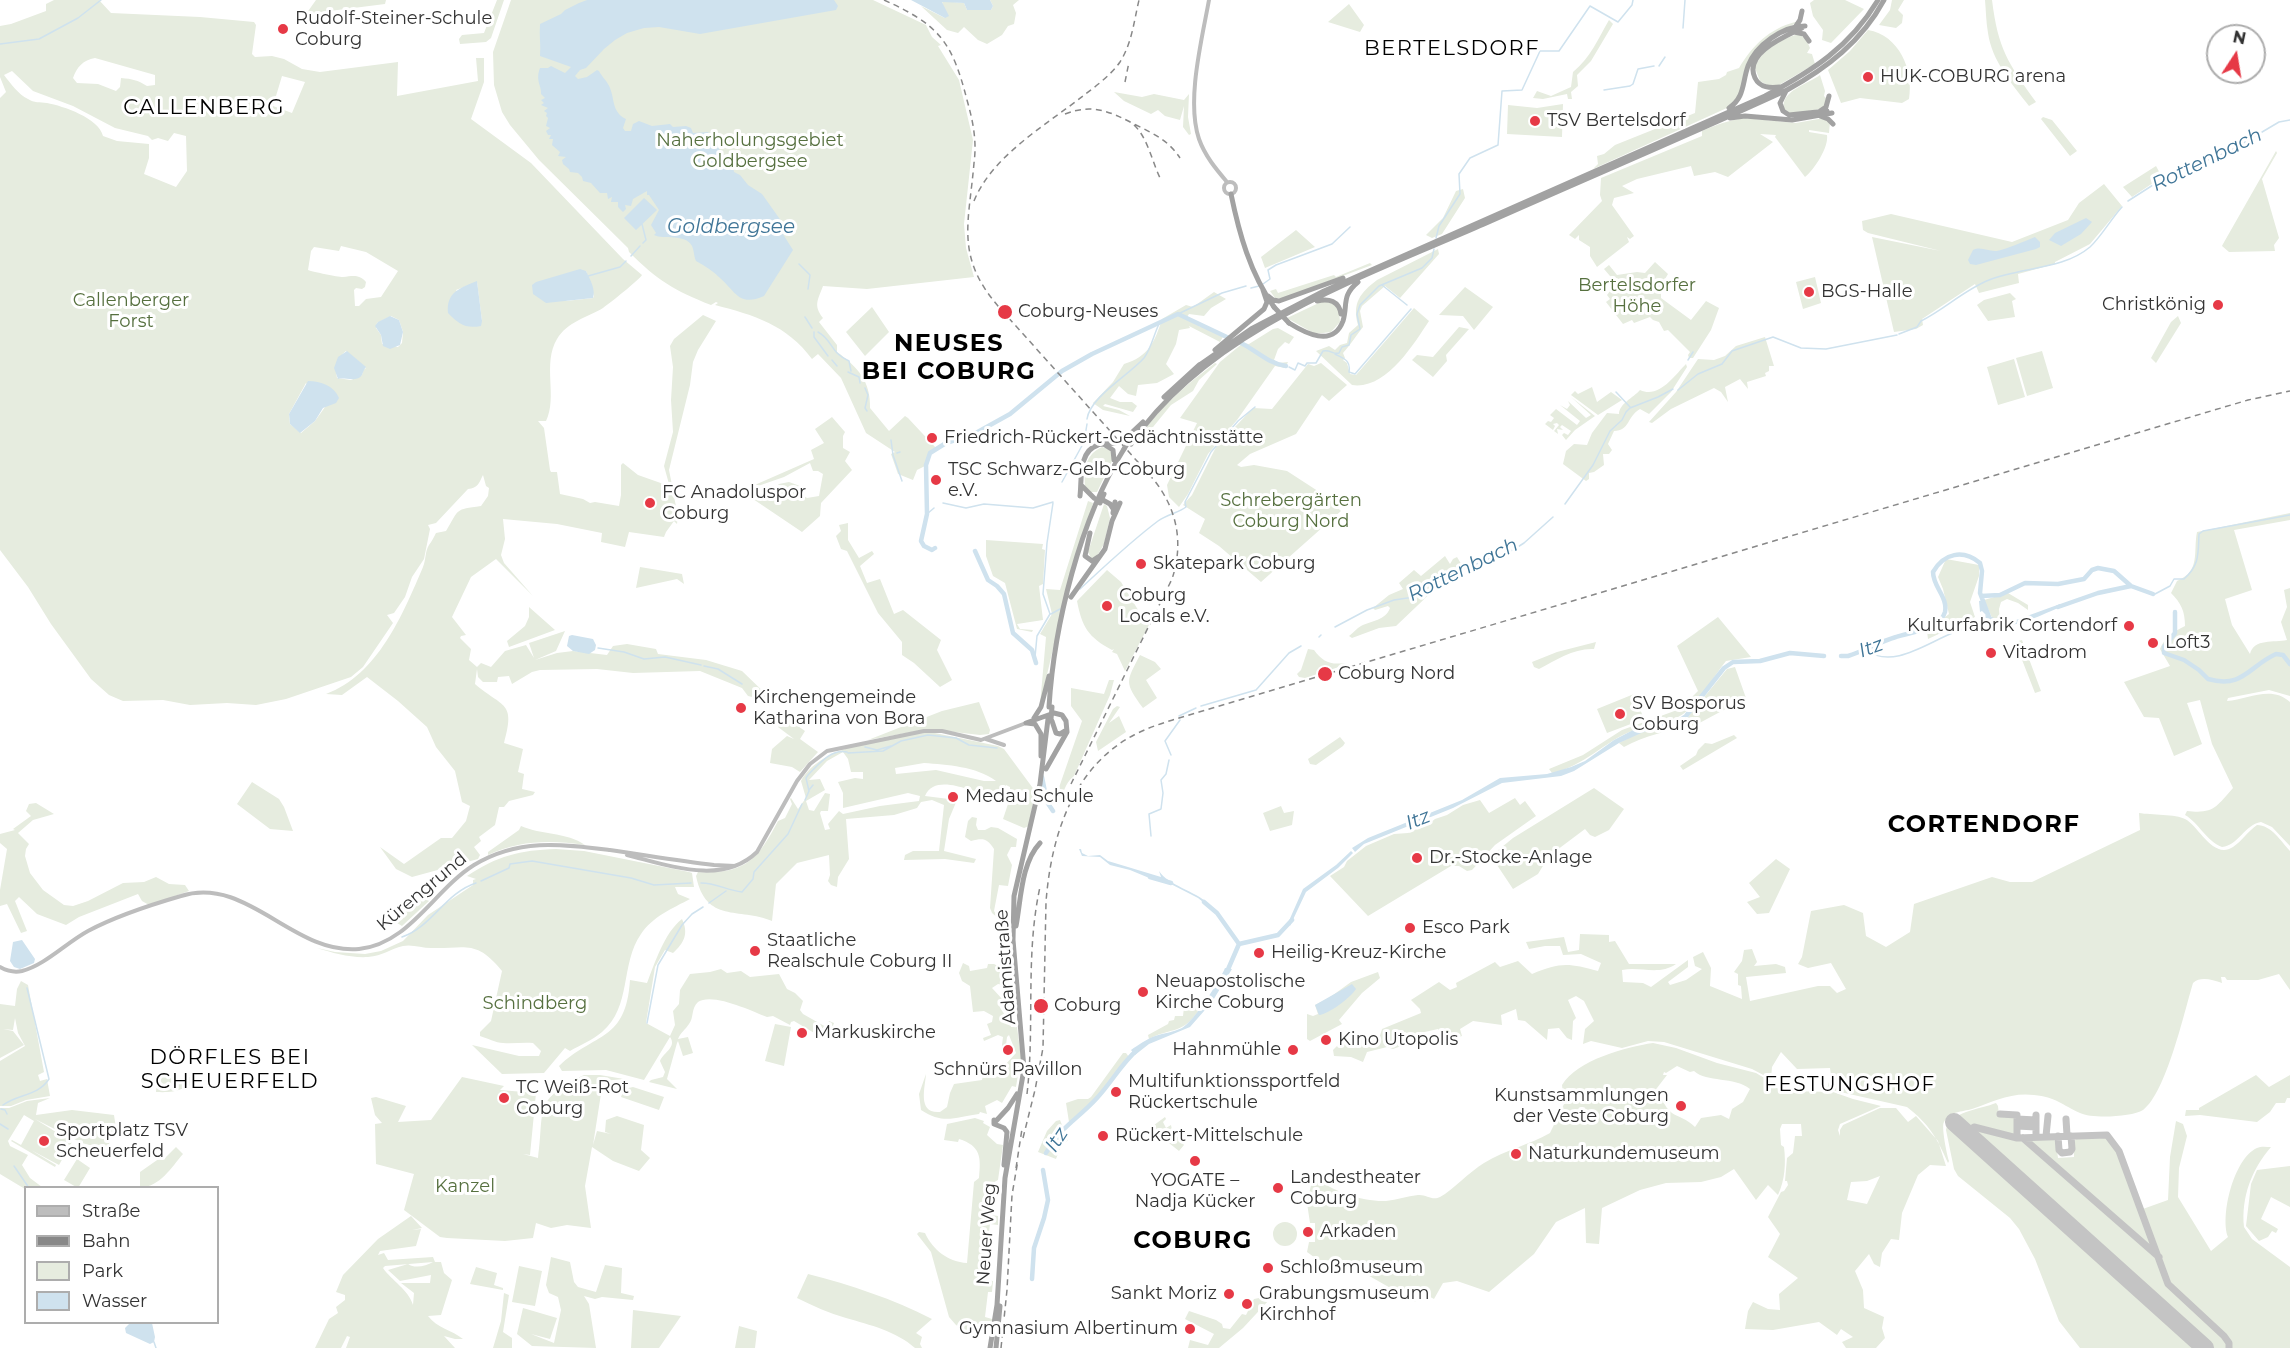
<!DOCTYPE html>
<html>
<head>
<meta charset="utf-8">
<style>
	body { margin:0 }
	#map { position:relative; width:2290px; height:1348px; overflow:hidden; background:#fff; font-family:Montserrat,sans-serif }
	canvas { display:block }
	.legend { position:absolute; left:24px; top:1186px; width:195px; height:138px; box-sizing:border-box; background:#fff; border:2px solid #adadad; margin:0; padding:8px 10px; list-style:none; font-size:18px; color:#333 }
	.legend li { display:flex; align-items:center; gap:12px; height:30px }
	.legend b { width:30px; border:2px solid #adadad }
	.north { position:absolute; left:2206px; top:24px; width:60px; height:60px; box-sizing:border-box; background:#fff; border:2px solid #adadad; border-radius:50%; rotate:12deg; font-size:16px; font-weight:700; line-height:24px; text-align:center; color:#333 }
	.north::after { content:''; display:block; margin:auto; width:21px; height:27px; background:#e63946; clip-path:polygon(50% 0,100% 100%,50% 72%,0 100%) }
</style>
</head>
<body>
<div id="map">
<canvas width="2290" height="1348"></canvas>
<ul class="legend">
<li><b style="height:8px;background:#bdbdbd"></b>Straße</li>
<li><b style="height:8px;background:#888"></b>Bahn</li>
<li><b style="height:16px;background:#e6ecdf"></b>Park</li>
<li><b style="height:16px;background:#cfe2ee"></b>Wasser</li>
</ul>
<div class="north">N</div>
</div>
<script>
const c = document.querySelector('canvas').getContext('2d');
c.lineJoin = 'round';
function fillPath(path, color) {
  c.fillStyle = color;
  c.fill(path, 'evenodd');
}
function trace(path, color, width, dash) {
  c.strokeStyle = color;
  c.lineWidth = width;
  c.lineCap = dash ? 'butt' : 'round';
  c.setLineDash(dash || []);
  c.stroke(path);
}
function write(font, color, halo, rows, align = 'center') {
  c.font = font + ' Montserrat,sans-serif';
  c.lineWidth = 6;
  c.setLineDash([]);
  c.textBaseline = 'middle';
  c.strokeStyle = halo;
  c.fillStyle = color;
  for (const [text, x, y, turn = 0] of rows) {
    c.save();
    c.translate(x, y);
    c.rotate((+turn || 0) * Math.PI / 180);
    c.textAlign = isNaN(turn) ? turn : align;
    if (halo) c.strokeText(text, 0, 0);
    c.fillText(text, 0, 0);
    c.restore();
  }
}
fillPath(new Path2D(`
	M54 0H99L111 13 200 17 254 22 256 25 252 54 255 57 272 56 284 59 302 69 320 72 398 62 397 96 478 81 476 58H484V82L471 119 531 163 623 259 642 275C639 280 610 303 603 308 588 317 567 322 557 339 542 364 558 397 546 421H538L544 428 550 470 551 472H557L560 494 583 499 590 503 595 502 619 506 621 495V465L623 463 638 475 672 487 678 516 677 524 674 521 666 532 664 537 629 532 625 547 601 542 602 533 557 524 503 519 505 539 501 555 504 563 533 596 496 559 471 577 452 617 466 635 461 636 460 638 471 649 469 660 477 667 481 663 491 667 505 651 526 645 534 658 529 643 565 631 556 651 535 660 557 653 573 651 607 655 613 646 627 644 656 649 658 654 706 660 742 671 770 698 769 701 748 696 742 688 700 671 633 673 597 669 540 670 532 672 512 684 509 676 498 677 497 682H483L478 677 477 669 475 684C503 708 516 701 504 743L523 749 518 772 524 774 522 789 535 792 533 795 509 801 504 807H499L495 825 479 837 481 841 474 847 480 855 478 859 412 877 396 869 380 847 404 864 441 838H452L466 821 470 806 462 802 455 771 436 747 427 727 398 701 367 677 342 695 326 694C378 675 403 614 423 567 426 560 425 551 429 545 432 541 434 537 436 533L446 531C460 508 454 510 481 506L488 496 489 488 486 486 483 475C479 483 478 488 468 489L436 523 428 525 430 529 424 559 412 577 405 597 394 613 387 615 393 623 363 667 351 677 286 699 256 705 227 703 190 705 163 700 123 701 109 695 91 679 51 624 28 587 0 550V98L6 92 0 77V26L11 24 46 11V4ZM95 58 155 75V85L147 86C137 80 133 79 121 78L120 87 116 91 98 84 77 83 73 78C77 67 83 60 95 58ZM12 71 33 91 73 106 115 128 148 136 152 140 158 138 168 141 174 133 186 136 187 171 176 187 144 174 149 158V144L117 141 103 136C99 118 63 106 47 103 40 102 34 103 28 99 18 94 11 84 4 75ZM282 76 305 82 292 113 273 106ZM341 246 366 252 398 271 381 297 366 299 359 306H355L354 290 356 288 362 289 365 287 366 282C359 274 353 276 343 277 337 277 314 272 308 270L311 251 314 247 339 251ZM586 271 594 296 593 298 566 301ZM477 282 482 321 456 290ZM391 316 399 320 403 332 402 343 398 347 382 344 381 335 376 328 377 323ZM346 351 366 368 363 370 362 375 351 380 337 378C335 366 336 359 346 351ZM306 383 325 407 315 421 301 433 290 424 289 414Z
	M316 0H386L385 4 306 14Z
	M497 0H504L491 38 486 42 460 44 459 39 462 35 484 33Z
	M511 0H873L926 25 932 37 941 45 938 46 959 80 973 140 964 224 966 248 974 277 867 289 823 286C818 300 813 305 823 318L819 322 837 345V352C858 367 871 382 870 408L889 431 905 416 908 418 936 448 929 454 925 466 917 470 913 480 898 474 891 454 895 452 866 433 841 378 818 354 812 359C787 325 754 315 715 305L718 303 716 302 711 305C675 291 657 280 629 252L628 248 539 160 510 125 502 112 494 85 493 52Z
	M990 0H1019L1013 5 1016 13 1014 24 1008 26 1002 35 987 44 978 40 964 27 958 33 947 30 921 6 945 18 942 1 964 3 967 10H991L993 6Z
	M1814 0H1845L1864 9 1831 43 1822 40 1823 30 1813 16 1810 3Z
	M1892 0H1904L1898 10 1903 15 1902 23 1896 28 1879 25 1890 10Z
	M1985 0H1992C1998 49 2008 63 2036 102L2029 106C2012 84 1992 61 1988 33 1986 22 1986 11 1985 0Z
	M1349 4 1364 25 1360 32 1328 22Z
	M1609 20 1613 24 1591 61 1577 75 1578 86 1571 92 1572 99H1568L1567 94 1543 99 1533 98 1537 91 1551 96 1571 87 1573 72C1591 57 1598 39 1609 20Z
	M1795 22H1798L1779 32 1754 53 1741 92 1729 107 1593 169 1598 164 1597 156 1604 154 1615 145 1695 113 1698 82 1719 79 1726 75 1727 72 1739 68C1753 45 1769 29 1795 22Z
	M1868 30C1899 35 1914 70 1909 99L1902 103 1860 98 1841 103 1828 70 1850 51Z
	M1799 34 1806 39 1810 48 1807 53 1812 54 1815 64 1779 85 1769 86 1760 81 1755 68C1760 51 1782 38 1799 34Z
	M1820 75 1825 91 1824 96 1826 98V105L1820 109 1791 114 1784 109C1780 91 1808 84 1820 75Z
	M1114 92 1142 97 1154 94 1184 100 1189 94 1188 117 1191 134 1189 135 1183 127 1184 106 1180 120 1165 116 1158 110 1151 114 1124 101Z
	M1563 104 1562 137 1507 134 1508 105 1537 108Z
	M2043 117 2052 120 2077 151 2070 156 2041 119Z
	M1745 118 1796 123 1824 118 1830 122 1829 133 1809 130V132L1827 135C1829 147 1814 170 1805 177L1775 137 1776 135 1760 134 1773 142 1728 177 1715 172 1694 176 1691 166 1637 179 1622 186 1634 193 1614 198 1612 205 1634 236 1630 239 1627 237 1629 242 1597 267 1590 256V247L1579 240V235L1575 239 1569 235 1602 201 1600 195 1601 178 1702 136V131C1716 125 1729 120 1745 118Z
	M2276 151 2277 153 2262 179 2279 238 2274 245 2275 251 2229 252 2222 246 2223 244Z
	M2156 166 2162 177 2132 197 2123 187Z
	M2104 184 2122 206 2090 244 2055 262V264L2018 274 2019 283 1979 293 1975 284 1922 319 1923 325 1916 329 1894 332 1872 237 1941 251 1868 233 1863 230 1862 221 1891 214 2012 242 2068 220 2079 203Z
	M1463 189 1465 198 1442 234 1432 238 1426 235 1443 218 1456 191Z
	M1296 230 1315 247 1265 268 1261 257Z
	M1438 249 1439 254 1400 298 1385 286 1362 306 1360 311 1363 327C1356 336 1351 344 1343 353L1345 358 1343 360 1347 363 1350 374 1356 375 1414 308 1429 321C1413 345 1386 390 1352 385L1316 351 1329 346 1335 350 1340 345 1347 343 1349 333 1358 325C1352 303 1360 293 1377 280Z
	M1655 262 1668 274 1661 286V298L1691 320 1706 301 1719 308 1711 330 1693 358H1689L1688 355 1690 352 1668 330 1664 331 1659 322 1653 320 1650 317 1634 323 1632 320 1623 324 1606 302 1610 299 1607 295 1616 283 1604 269 1609 265 1617 275 1637 272 1645 273Z
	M1370 263 1372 265 1284 298H1275L1270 291 1276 289 1278 293 1334 275 1336 277Z
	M1815 277 1821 303 1803 309 1796 282Z
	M1465 287 1493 307 1474 330 1463 316 1439 315Z
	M1214 292 1226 299 1211 308 1204 316 1189 314 1187 317 1199 326 1224 335 1220 342 1189 326 1190 328 1179 330 1176 344 1166 364 1174 374 1157 383 1138 385 1136 396 1128 394 1119 386 1110 398 1120 402H1132L1137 406 1133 412 1105 404 1103 406 1119 410 1130 416 1103 410 1093 403 1113 382 1124 364C1148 357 1155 342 1162 319L1186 305 1193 307Z
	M2010 293 2016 299 2012 301 2015 317 1988 321 1977 305 1984 300Z
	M1323 301 1332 302 1339 310 1340 322 1331 332 1315 334 1287 318Z
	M872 307 889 332 865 356 846 332Z
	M703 315 716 321 698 350 693 362 690 385 669 470 672 485 669 484 664 466 673 432 671 400 673 367 670 346 674 339Z
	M2178 316 2181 323 2156 363 2151 358 2171 322Z
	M1459 327 1469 329 1446 355 1447 361 1433 377 1412 360 1417 355 1433 357Z
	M1278 328 1294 337 1289 344 1285 342 1278 349 1274 360 1279 363 1288 362 1285 368 1275 366 1237 420 1208 454 1188 494 1179 507 1169 497 1167 485 1197 423 1180 418 1220 362 1243 343 1249 344 1273 329Z
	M1765 337 1774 366H1769V371L1765 373 1766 376 1747 382 1748 389 1740 379 1725 387 1728 402 1721 392 1714 388 1671 409 1652 423 1649 422 1676 392 1698 359 1714 360 1725 356 1736 346Z
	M2042 351 2053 388 2027 396 2016 358Z
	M2014 359 2025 397 1998 405 1987 367Z
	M1215 363 1217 364 1199 380 1193 391 1171 405 1140 443 1137 441C1156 410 1186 385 1215 363Z
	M1321 363 1347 385 1329 401 1322 395 1296 434 1250 454 1237 465 1241 467 1254 465 1287 471 1324 495 1341 511 1261 582 1219 546 1199 533 1205 519 1183 505 1192 495 1216 447 1253 408 1272 409 1308 364 1314 366Z
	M1686 364 1687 367 1671 392 1649 414 1640 409C1627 416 1630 431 1614 431L1608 444 1612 450 1609 454H1603L1604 465 1594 472 1589 473V479L1586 481 1563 464 1566 451 1574 444 1587 445 1592 433 1607 413 1619 414C1619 404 1633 398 1640 390 1659 399 1674 376 1686 364Z
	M1592 387 1597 402 1611 392 1622 400 1598 415 1571 395 1575 391 1578 394Z
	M1571 397 1595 416 1575 430 1566 440 1562 435 1564 433 1568 435 1571 431 1562 425 1560 427 1563 430 1557 429 1558 434 1554 431 1559 425 1557 423 1553 424 1555 426 1553 430 1545 424 1548 421 1551 422 1554 418 1550 415 1556 409 1577 425 1580 421 1560 405 1567 409 1570 405 1568 401 1586 418 1591 415Z
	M832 417 845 432 843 436V448L850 452 845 461 852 470 821 503 820 516 802 532 756 501 741 494 748 492 757 484 814 459 811 450 824 443 815 429ZM810 463 813 471H818L823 474 819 496 807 498 801 494 800 486 789 482 779 484 776 487 778 495 777 498 772 499 751 493 758 486 784 477Z
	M1102 447 1109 449 1114 457 1097 492H1091L1085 486C1084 469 1085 455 1102 447Z
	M1088 501 1093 503 1059 623 1040 705 1046 637 1040 634 1052 614 1046 589 1060 590Z
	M1104 504 1107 506 1110 518 1104 544 1096 558H1091L1088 552Z
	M2290 513V520L2234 530 2252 590 2225 599 2232 625 2250 654C2254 638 2274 643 2287 640L2281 622 2287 607 2284 590 2290 588V696L2269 690 2228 698 2227 701C2248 699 2272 685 2290 702V846L2272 827 2261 822C2244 825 2239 845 2222 847 2206 841 2199 823 2185 815L2187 811C2214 814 2216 807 2233 788L2212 744 2200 700 2187 703 2202 744 2174 756 2159 718 2144 717 2124 682 2170 666 2160 649C2165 637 2173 632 2185 626 2185 611 2181 603 2171 593L2177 581C2201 571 2193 552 2197 532Z
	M848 523V540L859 558 872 551 874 554 860 566 867 583 880 579 894 614 903 610 941 640 937 650 952 680 940 687 914 663 902 655V642L878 613 847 551 841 549 836 536 841 531 839 525Z
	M986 540 1043 544 1042 549 1045 550 1043 584 1039 586 1043 620 1017 624 1020 629 1033 630 1032 632 1017 629 1005 583 993 576 986 556Z
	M1445 556 1450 564 1453 559 1457 557 1463 567 1464 574 1438 586 1396 626 1379 628 1352 638 1349 636C1353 633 1357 628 1361 626 1371 621 1386 620 1390 608L1388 606 1375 610 1373 608 1389 595 1403 589 1399 583 1414 570 1421 576Z
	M1946 559 1979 565V576L1970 602 1975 617 1928 639 1927 631 1949 614 1943 589 1938 577Z
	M640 567 682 574 684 584 677 579 636 588Z
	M1107 570 1121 582 1143 618 1151 621 1125 671 1117 654 1112 652 1114 649 1112 650C1088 637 1082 627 1077 601Z
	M2008 593 2028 605V610L2018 603 2007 599 2001 602 1999 609 2000 623 1993 620 1984 600Z
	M529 607 555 630 509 647 507 641 525 626 529 617Z
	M1718 617 1751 657 1726 661C1714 676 1703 696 1689 709 1674 724 1652 723 1634 730 1603 742 1585 766 1552 773L1549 769 1583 755 1622 730 1680 709 1698 691 1677 646Z
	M2022 640 2041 691 2035 693 2015 642Z
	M1596 642 1594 649C1574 648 1556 660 1539 669L1534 667 1532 662 1557 652Z
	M1308 649 1314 650C1323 662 1330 665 1345 663V665L1305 678 1299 677 1297 674 1301 670Z
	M1140 655 1155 662 1161 669 1146 680 1157 698 1143 708C1124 682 1126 682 1140 655Z
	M1735 667 1746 698 1692 727 1690 723C1668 732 1645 735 1624 747L1619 743 1638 733 1668 727 1687 718 1727 669Z
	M1109 680H1114L1110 695 1074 776C1064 784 1064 794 1057 805L1054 802 1082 721 1071 706V688L1104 694Z
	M1634 694 1644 719 1607 733 1597 709Z
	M979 702 990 730 989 734 980 735 928 729 868 740 942 711Z
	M1117 706 1120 707 1109 723 1119 716 1126 732 1098 751 1096 742 1113 709Z
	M785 717 805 731 800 739 818 752 800 772 792 767 770 763 772 749 787 736 794 739 778 727Z
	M930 732 998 746 1004 749 1035 791 1029 826 1024 828 1003 819 1010 798V787L1006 785 1005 797C992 792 979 793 967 789 954 785 932 779 925 796L957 800 949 819 944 851 976 859 974 863 945 859 904 860 905 855 913 851H939L944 805 932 800 921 802 917 808 894 815 846 819 849 859 838 877 837 887 831 885 828 881 830 875 829 855 797 863 776 884 772 921C739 907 706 924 696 876L698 872C745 874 757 861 778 821L785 818 792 804 790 799 791 798 798 809 806 798 801 781C821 744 891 738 930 732ZM843 752 848 759 851 772H863V779L855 778 838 782 843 793V808L908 793 920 796 919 801 880 806 843 814 839 811 828 824 830 829 825 830 820 813 821 811H828L830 794 825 793 814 811 809 810 806 801 825 790 820 779 809 780 827 761ZM924 763C947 765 976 766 996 781H984L936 770 896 774 895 768Z
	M1734 735 1737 738 1683 770 1680 766 1696 755 1698 750 1705 743 1712 744Z
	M1340 737 1345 743 1343 746 1316 765 1310 764 1308 759Z
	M252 782 279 799 284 807 293 831 270 829 237 804Z
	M1594 788 1624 809 1609 830 1595 837 1590 835 1585 829 1549 856 1538 874 1513 889 1491 856 1513 838Z
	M1515 798 1520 805 1525 801 1536 816 1495 845 1472 870 1467 871 1459 866H1451L1368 916 1330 876 1344 867 1347 861 1366 846 1394 834 1408 833 1430 823 1435 819 1447 815 1463 805 1480 800 1489 813Z
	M36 803 54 814 33 820 18 833 29 844 26 849 25 856 30 873 43 890 64 905 73 906 88 901 123 883 144 882 156 877 169 884 185 885 189 891 149 905 142 901 138 894 79 917 66 925 37 914 19 897 15 901 27 931 21 933 7 904 0 906V890L7 849 0 843V834L15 830 13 829 31 816 26 811 29 804Z
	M1281 806 1284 813 1294 811 1292 825 1270 831 1263 813Z
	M2139 813C2151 815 2176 814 2185 819 2199 826 2213 860 2233 847 2242 841 2248 831 2257 825 2271 825 2281 841 2290 851V990L2279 974 2258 980H2227L2225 977H2221L2222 983C2212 980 2201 976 2193 983 2184 1013 2166 1093 2143 1110 2132 1117 2092 1119 2080 1113 2062 1105 2056 1097 2034 1095 2011 1092 1992 1102 1972 1109 1962 1112 1950 1111 1944 1122 1941 1126 1947 1155 1949 1161L1948 1163C1937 1138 1929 1124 1907 1107L1827 1089 1831 1075 1830 1068 1797 1069 1781 1052 1772 1067 1771 1079 1752 1069 1664 1042 1648 1041 1622 1048 1591 1041 1583 1044 1585 1029 1594 1021 1584 1001 1576 996 1568 1000 1576 1018 1573 1021 1572 1040 1567 1038 1559 1028 1548 1029 1547 1040 1525 1021 1518 1020 1516 1009 1501 1015 1502 1025 1473 1021 1460 1029 1462 1036 1437 1045 1435 1042 1442 1033 1438 1029 1407 1036 1404 1045 1393 1049 1387 1047 1367 1052 1363 1062 1351 1057 1334 1056 1333 1050 1338 1045 1357 1037 1369 1042 1379 1039 1382 1029 1421 1013 1420 1009 1411 1000 1439 982 1450 990 1457 987 1456 983 1495 962 1500 967 1518 961 1532 974C1560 962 1569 963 1598 971L1601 963 1581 954 1563 955 1560 946H1545L1529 949 1526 942 1564 937 1568 952 1579 950 1580 934 1609 935V942L1615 941 1629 964H1676C1659 976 1640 966 1622 970L1623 982 1643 983 1651 987 1688 960V967L1668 982 1670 985 1686 980 1702 969 1695 966 1693 957 1703 952 1711 968 1710 986 1742 999 1741 986 1738 985V974L1734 972 1742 961 1744 950 1752 949 1757 962 1754 966 1776 964 1785 967 1786 973 1746 977 1750 1001 1818 986H1830L1837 993 1846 989 1831 963 1808 968 1798 964 1802 957 1811 911 1844 905 1863 913 1866 936 1886 947 1910 932 1914 904 1992 877 2010 882H2032L2140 830Z
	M972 817 977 818 976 825 978 830H985L991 827 998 828 1017 839 1016 847H1011L1007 855 1012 865 1008 886 999 885 994 911 999 919 992 913 990 908 994 849C987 838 983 838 971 841L965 837 968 821Z
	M521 826C541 835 567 832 585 845 551 840 520 840 488 855V852L519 830Z
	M556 849 584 851 689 872 692 873 694 887H675L678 894 690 899C673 908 652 917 641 934 620 964 632 1007 602 1032 593 1040 580 1045 570 1051L565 1048 544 1073 502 1074 472 1045 519 1056H539L541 1051 533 1043C523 1042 513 1044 503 1043 496 1043 487 1038 480 1036V1032L491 1021 502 971C476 939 466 949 431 948 422 948 412 944 403 946 390 949 383 956 368 957 350 958 333 953 317 948L335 952 365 954 381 951 403 941 428 915 473 885V880L476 879 467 876C497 856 520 850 556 849Z
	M1776 859 1790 869 1769 913 1757 914 1747 902 1760 897 1749 883Z
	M416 892 429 901 402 926 397 923 406 904Z
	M682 919C689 934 684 943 673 953L665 950 655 967 646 1023 670 1036 675 1025 673 1011 679 1004 680 990 690 974 710 972 721 969 727 973 741 971 750 977 779 974 787 989 795 993 803 1001 800 1010 803 1014 826 1027 829 1021 834 1023 829 1038 821 1037 794 1021 791 1022 790 1025 773 1016 767 1017C752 1011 712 992 698 1002 691 1008 694 1018 689 1024 685 1030 681 1032 678 1039L688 1037 693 1053 683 1056 678 1041 677 1043 667 1079 677 1089 649 1082 651 1080 663 1077 665 1072 660 1061C664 1052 677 1047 670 1037L644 1080 606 1070 562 1071 559 1066C595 1032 626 1042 630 980L647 983C655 963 664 933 682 919Z
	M963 963 969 966 970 971 987 968 988 964H994L1000 967V976L1005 985 998 984 992 988 1004 1001 998 1002C1000 1012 1010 1017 1011 1027H1017L1021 1057 1016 1087 1012 1086 1002 1103 997 1100 985 1106 987 1114 980 1112 979 1114C955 1117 944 1125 921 1110L919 1094 926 1074C925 1088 917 1114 940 1112L947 1107 950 1093 954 1084 982 1080 983 1076 990 1072 997 1064 1001 1072 1007 1069 1005 1065 1016 1053 1009 1035 1007 1037 1005 1053 1002 1045 1003 1037 998 1035 984 1041 983 1038 991 1035 987 1024 992 1022 993 1016 984 1011 973 1012 970 986 962 981 959 973Z
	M1378 972 1380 978 1362 993 1339 1020 1342 1024 1310 1041 1307 1039V1014L1313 1016 1318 1014 1315 1005 1329 998 1351 982Z
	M21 981 28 985 44 1072 38 1075 40 1081 47 1079 50 1096 26 1100 11 1106H0V1061L25 1046 18 1033 15 1018 13 1030 3 1029 13 1031 24 1045 0 1058V1004L15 1006 17 989Z
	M1184 1007 1200 1008C1184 1035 1171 1027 1149 1039L1148 1035 1168 1024 1169 1021 1174 1020 1175 1016H1183Z
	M775 1024 791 1027 784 1066 765 1061Z
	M1653 1043 1676 1048 1717 1063 1756 1073 1766 1079 1771 1086 1785 1091 1833 1092 1853 1099 1881 1106 1840 1124 1838 1130 1840 1136V1130L1843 1125 1880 1108H1896L1908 1122 1916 1116 1938 1141 1946 1166 1930 1165 1918 1175 1902 1213 1899 1240 1891 1239 1882 1253 1880 1267 1874 1264 1869 1254 1855 1271 1863 1290 1864 1308 1884 1317 1882 1328 1885 1338 1876 1348H1846L1842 1342 1853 1337 1841 1329 1837 1335 1819 1322 1773 1330 1745 1329 1748 1311 1753 1302 1768 1309 1780 1310 1779 1294 1798 1278 1768 1257 1780 1234 1768 1217 1781 1192 1784 1191 1788 1185 1787 1181H1785L1787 1158 1793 1153 1795 1136H1802L1801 1124H1782L1780 1129 1781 1145 1784 1147C1786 1163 1785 1180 1778 1195L1768 1185 1756 1200 1734 1169 1721 1177 1701 1182 1666 1183 1640 1190 1602 1208 1599 1244 1586 1243 1585 1208 1556 1222 1534 1254 1489 1292 1457 1281 1443 1283 1434 1299 1421 1292 1415 1302 1343 1261 1318 1260 1307 1252 1309 1242H1315V1223H1310L1307 1203 1313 1176 1315 1175C1329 1192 1365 1202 1386 1201 1397 1200 1407 1196 1418 1195 1426 1194 1432 1201 1440 1197 1453 1190 1469 1172 1484 1163 1505 1150 1529 1145 1550 1133L1564 1104 1562 1085C1577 1060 1626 1047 1653 1043ZM1677 1066 1690 1072 1694 1071C1707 1083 1734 1076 1750 1089L1743 1102 1732 1109 1729 1119 1721 1115 1701 1118 1695 1127C1687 1119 1678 1117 1672 1113 1664 1107 1661 1096 1657 1088L1667 1075H1663L1664 1072 1666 1073ZM1880 1176 1867 1204 1847 1200 1851 1182 1867 1181Z
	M1123 1053H1126L1129 1057 1091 1105 1069 1122 1066 1103 1078 1099H1088L1091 1097Z
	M584 1075H600L624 1079 603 1081 593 1145 597 1131 611 1134 605 1132 606 1120 617 1116 644 1125 641 1150 650 1158 639 1171 613 1161 592 1147 585 1186 591 1228 567 1225 551 1228 536 1223 533 1238 505 1241 447 1238 440 1237 404 1210 414 1174 376 1164 375 1124 382 1123 375 1115 371 1098 376 1097 406 1106 398 1122 431 1120 462 1077 504 1086 500 1090 536 1093 530 1155 523 1154 538 1158C545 1110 532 1100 584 1075Z
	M2256 1075 2269 1087 2290 1075V1098H2287L2285 1103H2276L2270 1112 2257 1122 2200 1115 2185 1116 2186 1110H2199V1108Z
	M157 1076 163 1077H201L200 1081C180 1089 179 1093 156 1092Z
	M633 1087 664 1097 659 1110 621 1097 624 1089Z
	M50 1098 38 1103 36 1115 72 1110 114 1115 116 1128 111 1134 108 1150 82 1143 35 1119 72 1142 59 1165 31 1150 56 1165 55 1167 11 1141 12 1140 21 1145 34 1121 24 1115 8 1141 10 1146 28 1155 22 1165 30 1178 42 1187 26 1188 25 1189 0 1174V1108H9L27 1101Z
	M1996 1103 1998 1106 1999 1116 2013 1117 2015 1119V1132L2018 1140 2053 1138 2056 1142 2058 1158 2074 1157V1141L2076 1139 2107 1138 2119 1153 2140 1210 2168 1200 2170 1157 2176 1121 2183 1124 2187 1136 2179 1168 2178 1197 2211 1251 2228 1237C2220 1215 2234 1158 2257 1148 2261 1146 2267 1147 2271 1147 2252 1169 2241 1197 2244 1227L2252 1239 2290 1267V1348H2080L2059 1321 2035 1259 2019 1229 2010 1218 1958 1176 1954 1169 1946 1130C1948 1112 1981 1109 1996 1103Z
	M1165 1117 1166 1119 1163 1122 1166 1128 1171 1125 1172 1130 1184 1145 1179 1151 1150 1128Z
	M975 1118 984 1121 983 1123 990 1127 987 1135 997 1144 1003 1145 998 1180 989 1185 987 1189 992 1200 991 1215 998 1216V1225L990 1224 988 1240H984L983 1247 989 1248 987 1280 993 1281 992 1292H988L985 1317 992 1319V1322L981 1323 980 1330 968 1327V1332L956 1325 949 1317 931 1252 917 1234 919 1232 925 1233C933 1250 948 1262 967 1263L974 1182 979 1178C981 1157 981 1146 959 1139L958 1142 944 1140 947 1124Z
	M1060 1120 1068 1140 1060 1148 1056 1159 1038 1152 1047 1131 1056 1121Z
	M176 1147 183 1154C171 1168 159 1188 140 1187V1172L160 1158 164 1159Z
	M77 1159 90 1168 78 1188 64 1180Z
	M2290 1166V1207L2271 1197 2261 1219 2278 1229 2276 1233 2272 1231 2268 1237 2259 1241 2246 1226 2251 1184 2257 1170Z
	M411 1216 422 1228 412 1230 421 1229 416 1246 380 1251 378 1255 384 1253 388 1260 433 1257 435 1262H441L444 1273 452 1280 441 1315 428 1316C437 1328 452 1330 463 1339H455L444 1336 455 1348H346L350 1337 347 1336 341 1348H315L329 1319 338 1313 336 1307 345 1300V1295L336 1292 343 1275 378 1239ZM433 1262C426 1266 415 1269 408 1264L388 1270 400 1281 431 1275 430 1283H401L414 1293 413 1305C408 1289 392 1281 383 1268L385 1266Z
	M1273 1234a12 12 0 1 1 24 0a12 12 0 1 1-24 0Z
	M551 1257 570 1262 574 1282 578 1287 596 1292 605 1265 622 1268 621 1293 634 1296 633 1300 602 1297 595 1299 584 1296 589 1304 596 1348 532 1346 517 1334 523 1308 557 1318 550 1339 531 1334 554 1343 561 1310 558 1297 549 1293 546 1285Z
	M519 1266 542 1271 535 1306 512 1302Z
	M476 1267 497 1273 494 1285 503 1288V1290L470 1284Z
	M808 1274C851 1285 893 1299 932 1319L916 1333 922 1337 920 1344 922 1348H915C896 1331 870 1325 846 1318 829 1313 813 1306 797 1298Z
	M504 1293 509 1295 503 1332 512 1338V1348H493L501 1321Z
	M1263 1293 1269 1300 1243 1328 1219 1348H1188L1190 1340 1208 1345 1214 1334 1185 1319 1189 1311 1216 1320 1222 1324 1223 1328 1230 1329 1242 1314 1246 1315 1254 1299 1259 1298Z
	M633 1310 681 1316 659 1348H631Z
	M739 1326 757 1331 755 1348H735Z`), '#e6ecdf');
fillPath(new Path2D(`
	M587 0H834L838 6 836 10 700 34 659 27 644 28 627 33 615 40 604 49 586 68 580 70 575 76 578 79 587 77 597 70 599 71C602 77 608 82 610 88 615 101 612 112 626 119L623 128 625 131H631L633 124 639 121 652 126 670 124 673 127 686 126 691 128 693 133 708 132 718 146 726 164 733 167 734 172 740 175 748 185 762 194 784 225 781 231 793 250 764 296C739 307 736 292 720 278 713 271 705 266 696 261 694 257 694 250 692 246 685 233 664 240 654 235L656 233 651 225 659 210 649 195H647V191L633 199 631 206 625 205 626 209 623 212 618 207V202H611L612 197 608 199 607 193H600L591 183 583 181 582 177 578 173 570 172 569 169 563 164 562 160 566 157 558 156 560 152 552 145 553 139H549L551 135H548L546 131 550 128 546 126 548 118 546 116 547 113 544 111 548 108 541 105 544 103 541 100 545 98 541 94C542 86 535 81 540 68H548L551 66 565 73 571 67 540 56C541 46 539 35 540 24L561 14 565 10 579 3Z
	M911 0H990L993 6 991 10H967L964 3 942 2 949 16 945 18Z
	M644 198 657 210 636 230 624 218Z
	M2086 218 2092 222 2081 234 2061 246 2049 240 2055 233Z
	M2035 237 2040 242V247L2036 249 1976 265 1970 264 1968 260 1973 250C1982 246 1988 252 1997 251 2010 248 2022 242 2035 237Z
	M580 269 586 271C590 279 596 290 593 298L546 303 533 294 532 285 536 282Z
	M477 281 482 321 481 326C465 329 459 324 448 313 446 292 460 288 477 281Z
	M390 316 399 320 403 332 400 345 390 349 383 346 381 335 375 326 378 322Z
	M347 351 366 367C364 369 363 372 362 375 356 383 345 377 338 379L334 368 338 357Z
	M308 381C321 381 334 386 339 398L336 403 323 408 315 421 300 433 290 424 289 414Z
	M1984 600 1989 614 1986 615 1988 618 1992 617 2005 624 2060 604 2063 606C2042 614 1999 639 1982 617L1986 615 1982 611 1980 612 1979 601Z
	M572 635 593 639 596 645 595 650 589 654 573 651 567 646 569 636Z
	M1646 727 1648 730 1619 743 1574 771 1561 776 1502 783 1453 808 1364 844 1355 852 1352 848 1368 838 1462 800 1500 778 1547 774 1571 767 1585 761 1614 740 1635 729Z
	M1079 849H1081L1082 853 1088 856 1100 855 1108 861 1161 877 1159 871C1168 885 1195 891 1209 904L1208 906 1198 898 1161 879 1154 880 1130 870 1110 865 1100 857 1082 856Z
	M1351 851 1353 853 1338 868 1306 892 1290 926 1288 923 1303 889 1336 865Z
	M22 940 35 959 34 963 20 969 14 967 10 961 13 942Z
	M1225 968 1232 969 1212 1002 1190 1027 1149 1044 1135 1055 1131 1050C1138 1045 1147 1039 1155 1036 1164 1033 1174 1032 1182 1028 1194 1021 1219 982 1225 968Z
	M1352 984 1356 989C1350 998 1329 1014 1319 1015L1315 1005Z
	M130 1323H152L155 1337 154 1342 150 1344 126 1333 125 1328Z`), '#cfe2ee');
trace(new Path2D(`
	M1683 28 1685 0
	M0 44 39 39 78 18 101 0
	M1659 66 1665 57
	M1604 90 1630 86 1633 84 1638 69 1654 66
	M2128 201 2164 178 2230 151 2279 122 2290 120
	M642 224 646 240 643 243
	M1436 238 1439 226 1460 194 1459 174 1470 158 1498 145 1502 91 1522 90 1540 51H1559L1590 6 1618 22 1632 5 1633 0
	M631 256 640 246
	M799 264 810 275 808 289
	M588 276 620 267 626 261
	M1263 284 1270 279 1268 270 1276 265 1332 244 1350 227
	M1382 285 1407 305
	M1251 288 1259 286
	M1178 314 1222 293 1246 286
	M805 317 812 328
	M814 332V337L828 356
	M818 332C833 340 830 353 849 361L851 371
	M1899 334 1917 327 1921 321C1945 309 1964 290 1989 280 2020 267 2063 270 2090 247 2101 237 2111 219 2122 207
	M1335 354C1344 359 1351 360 1349 372L1355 374 1411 309
	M832 360 837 366
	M1688 360 1693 352
	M1289 367 1295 370 1298 363 1305 366 1307 363H1316L1323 351C1330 349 1333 355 1339 353L1342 347 1349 345 1351 335 1360 329 1357 314 1360 305 1379 286 1422 268 1432 258 1434 249
	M848 372 859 377 860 383
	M865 388 868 395 865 408 867 411
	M1678 390 1698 374 1722 364 1732 351 1773 337 1801 348 1826 349 1897 335
	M1616 392 1630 407
	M1087 419C1090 397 1129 375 1144 358 1151 349 1154 334 1159 324
	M891 440 893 455 902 481
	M897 453 900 452
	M1062 482 1084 442 1087 424
	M943 503 966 508 984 504 1033 508 1053 502
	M1565 504 1593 465 1610 431 1622 420 1626 412 1630 408 1658 397 1673 389
	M927 514 934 508
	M1080 589C1105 566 1130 542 1158 521 1166 515 1180 512 1186 507L1185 502 1211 452 1238 421 1255 407
	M2155 594 2170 586 2174 579H2184C2200 565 2198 553 2199 534L2203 531 2290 515
	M1051 614 1060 609
	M1335 627 1367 610 1394 600 1421 596 1455 572 1513 550 1524 543 1553 517
	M1319 637 1321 635
	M598 648 624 652 644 659 665 657 701 665
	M1866 650C1893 670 1928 642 1955 632 1965 628 1976 625 1987 622
	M1035 657 1037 636 1050 614 1043 594 1047 543 1053 503
	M704 666 718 669 742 684
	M1201 706 1256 690 1289 653 1301 646
	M1179 716 1196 708
	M865 747 877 750 891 746
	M848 753 883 751 901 741 928 735 956 738 969 745 997 748
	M1171 755 1165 741 1180 720
	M809 790 813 785
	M805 800 809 791 806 778 808 775C818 765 831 748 847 752
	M1151 836 1149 814 1161 809 1163 793 1161 780 1166 774 1169 760
	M481 881 509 868 510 864 532 861 631 878 654 885 691 883
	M701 883C716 883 726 890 742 892L753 879 754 872 788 834 802 804
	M709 903 726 891
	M402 937C432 927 445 893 476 883
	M647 1023 658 965 682 925 692 914 703 907
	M3 1105C18 1094 38 1096 49 1079L27 988
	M1 1109 5 1110 7 1114
	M0 1124 8 1129
	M14 1166 29 1188
	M154 1342 156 1348`), '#cfe2ee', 1.5);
trace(new Path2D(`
	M1239 342C1256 350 1267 363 1286 366
	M935 548 932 550 924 546 921 541 927 514 926 465 930 453 946 443 974 434 1010 414 1062 371 1092 354 1178 314 1231 339
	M975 551 988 580 997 586 1004 594 1013 633 1032 650 1036 663
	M1981 596 2000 595 2025 583 2058 584 2084 579 2092 570 2098 568 2114 571 2131 586
	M2058 607 2098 593 2131 586 2153 594
	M2175 612V633L2164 647V653L2184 660 2199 670 2208 679C2243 689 2249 666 2276 654L2283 655 2290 664
	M1841 656H1848C1864 651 1879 642 1896 637 1910 632 1940 630 1945 612 1948 597 1933 587 1933 572 1944 553 1963 549 1980 563L1982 571 1980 593 1991 622
	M1643 730 1677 722 1686 716 1724 668 1733 662 1760 661 1790 653 1824 656
	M1042 777 1047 802 1053 811
	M1150 877 1171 883
	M1204 902 1217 913 1239 944
	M1226 974 1239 944 1278 935 1292 920
	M1046 1153C1061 1126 1078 1119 1097 1098 1112 1082 1121 1064 1137 1050
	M1032 1279 1034 1248 1044 1218 1048 1200 1043 1170`), '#cfe2ee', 4.5);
trace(new Path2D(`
	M2000 1114 2017 1115V1138
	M2036 1115V1137
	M2017 1119 2036 1120
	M2066 1119 2067 1135
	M2017 1126 2036 1127
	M2046 1136 2048 1116
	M2058 1136 2059 1150 2062 1153 2070 1152 2072 1149 2071 1136
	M1971 1137 1970 1130 1974 1127 2017 1138 2107 1135 2119 1151 2168 1284 2224 1336 2229 1343V1348
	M2023 1138 2159 1257`), '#c4c4c4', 7);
trace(new Path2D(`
	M1954 1122 2205 1348`), '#c4c4c4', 18);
trace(new Path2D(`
	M1209 0C1202 39 1186 101 1199 139 1205 156 1216 169 1227 182
	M1224 188a6 6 0 1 1 12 0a6 6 0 1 1-12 0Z
	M986 739 1004 745
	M627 855C668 865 722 886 757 852L797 781 810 764 827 751 924 731H942L981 740 1026 723
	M0 967C7 971 13 973 22 971 45 965 66 943 88 931 116 916 150 905 181 896 247 875 293 955 359 949 409 944 434 890 474 865 518 838 562 844 610 850 645 855 679 861 714 865L735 866`), '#bdbdbd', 4);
trace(new Path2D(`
	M1796 26 1800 20 1802 11
	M1794 32 1804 34 1809 41
	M1780 87C1770 88 1760 88 1755 78 1743 53 1786 36 1802 28
	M1786 91 1780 103 1783 111 1789 115 1827 111
	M1729 108C1745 97 1742 83 1748 66 1756 45 1783 26 1805 26
	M1820 111 1826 107 1829 96
	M1820 116 1828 119 1833 124
	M1730 118 1745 116 1792 120 1832 113
	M1231 194C1239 233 1250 273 1274 307
	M1268 296 1273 300 1279 301 1343 278
	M1317 301C1329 298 1339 301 1341 314
	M1289 323C1305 333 1333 348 1343 321 1348 305 1341 296 1358 282
	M1215 350 1264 309 1267 302 1263 290
	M1198 366 1251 329 1324 291 1765 96C1812 71 1850 47 1878 0
	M1164 397 1199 365
	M1126 438 1143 422
	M1131 444C1208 330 1363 277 1484 224 1585 179 1687 136 1787 90 1827 68 1862 41 1884 0
	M1105 445 1113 450 1114 460
	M1082 486 1094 498
	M1080 496C1082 480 1078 451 1098 445 1104 443 1111 444 1117 443
	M1101 499 1110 504 1114 510
	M1113 513 1115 502
	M1090 533 1085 556 1092 561 1098 557
	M1071 597 1105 549 1112 521 1120 503
	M1049 707C1054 625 1080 519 1124 449
	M1034 718 1041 707 1049 676
	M1052 721 1056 733 1060 734 1065 731
	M1026 723 1054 713 1062 715 1066 721 1067 732 1046 769
	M1027 723 1035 724 1041 734V756
	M1016 926C1021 900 1021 863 1040 843
	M994 1120V1124L1004 1128 1007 1132 1004 1165
	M996 1121 1008 1108 1017 1094
	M990 1348 997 1305 1005 1178 1024 1069 1013 940 1014 896 1040 784 1048 719
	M996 1348 1000 1306`), '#a2a2a2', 5);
trace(new Path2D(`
	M884 0C939 25 952 41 967 100 973 121 977 141 974 163 969 223 955 256 998 306L1154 480C1177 509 1184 543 1172 579L1071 784
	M1125 82 1129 62
	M1065 114C1093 103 1111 112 1136 125 1154 134 1168 140 1180 158
	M1134 125C1148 138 1152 162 1161 180
	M974 201C992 156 1046 125 1083 96 1096 86 1111 75 1120 62 1132 43 1134 21 1139 0
	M1027 1094C1035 1025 1025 955 1040 887
	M1023 1138 1035 1090 1043 1048 1046 902C1051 836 1073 767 1134 735 1155 724 1177 719 1199 712L2248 400 2290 391
	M1016 1168 1022 1129
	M1001 1348 1007 1290 1012 1195 1018 1160`), '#888', 1.5, [6, 4.5]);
trace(new Path2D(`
	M1274 307 1289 323
	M1117 443 1126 438
	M1124 449 1129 441
	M1100 503 1104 494
	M1051 719 1052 707`), '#a2a2a2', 5);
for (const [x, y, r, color] of [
	[283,29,6,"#e63946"],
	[1868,77,6,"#e63946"],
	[1535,121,6,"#e63946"],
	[1809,292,6,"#e63946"],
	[2218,305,6,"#e63946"],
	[1005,312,8,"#e63946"],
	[932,438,6,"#e63946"],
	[936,480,6,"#e63946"],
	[650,503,6,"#e63946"],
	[1141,564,6,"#e63946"],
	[1107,606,6,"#e63946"],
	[2129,626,6,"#e63946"],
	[2153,643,6,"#e63946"],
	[1991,653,6,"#e63946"],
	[1325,674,8,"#e63946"],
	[741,708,6,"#e63946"],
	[1620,714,6,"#e63946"],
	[953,797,6,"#e63946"],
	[1417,858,6,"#e63946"],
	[1410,928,6,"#e63946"],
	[755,951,6,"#e63946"],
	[1259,953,6,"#e63946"],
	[1143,992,6,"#e63946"],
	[1041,1006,8,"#e63946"],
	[802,1033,6,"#e63946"],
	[1326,1040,6,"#e63946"],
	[1008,1050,6,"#e63946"],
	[1293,1050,6,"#e63946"],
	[1116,1092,6,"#e63946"],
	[504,1098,6,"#e63946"],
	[1681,1106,6,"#e63946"],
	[1103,1136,6,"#e63946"],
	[44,1141,6,"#e63946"],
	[1516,1154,6,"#e63946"],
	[1195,1161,6,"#e63946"],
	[1278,1188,6,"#e63946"],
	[1308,1232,6,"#e63946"],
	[1268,1268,6,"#e63946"],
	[1229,1294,6,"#e63946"],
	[1247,1304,6,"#e63946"],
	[1190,1329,6,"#e63946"]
]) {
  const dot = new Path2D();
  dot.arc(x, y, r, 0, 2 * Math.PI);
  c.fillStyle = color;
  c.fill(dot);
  trace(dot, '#fff', 2);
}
write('18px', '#333', '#fff', [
	["Rudolf-Steiner-Schule",295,19],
	["Coburg",295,40],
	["HUK-COBURG arena",1880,77],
	["TSV Bertelsdorf",1547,121],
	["BGS-Halle",1821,292],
	["Christkönig",2206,305,"right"],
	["Coburg-Neuses",1018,312],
	["Friedrich-Rückert-Gedächtnisstätte",944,438],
	["TSC Schwarz-Gelb-Coburg",948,470],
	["e.V.",948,491],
	["FC Anadoluspor",662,493],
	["Coburg",662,514],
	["Skatepark Coburg",1153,564],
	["Coburg",1119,596],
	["Locals e.V.",1119,617],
	["Kulturfabrik Cortendorf",2117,626,"right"],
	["Loft3",2165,643],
	["Vitadrom",2003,653],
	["Coburg Nord",1338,674],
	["Kirchengemeinde",753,698],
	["Katharina von Bora",753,719],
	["SV Bosporus",1632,704],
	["Coburg",1632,725],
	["Medau Schule",965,797],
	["Dr.-Stocke-Anlage",1429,858],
	["Esco Park",1422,928],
	["Staatliche",767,941],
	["Realschule Coburg II",767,962],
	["Heilig-Kreuz-Kirche",1271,953],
	["Neuapostolische",1155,982],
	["Kirche Coburg",1155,1003],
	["Coburg",1054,1006],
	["Markuskirche",814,1033],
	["Kino Utopolis",1338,1040],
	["Hahnmühle",1281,1050,"right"],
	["Schnürs Pavillon",1008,1070,"center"],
	["Multifunktionssportfeld",1128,1082],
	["Rückertschule",1128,1103],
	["TC Weiß-Rot",516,1088],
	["Coburg",516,1109],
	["Kunstsammlungen",1669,1096,"right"],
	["der Veste Coburg",1669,1117,"right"],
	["Sportplatz TSV",56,1131],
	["Scheuerfeld",56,1152],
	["Rückert-Mittelschule",1115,1136],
	["Naturkundemuseum",1528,1154],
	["Landestheater",1290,1178],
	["Coburg",1290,1199],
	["YOGATE –",1195,1181,"center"],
	["Nadja Kücker",1195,1202,"center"],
	["Arkaden",1320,1232],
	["Schloßmuseum",1280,1268],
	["Sankt Moriz",1217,1294,"right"],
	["Grabungsmuseum",1259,1294],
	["Kirchhof",1259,1315],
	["Gymnasium Albertinum",1178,1329,"right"]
], 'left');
write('18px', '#56703f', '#fff', [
	["Naherholungsgebiet",750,141],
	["Goldbergsee",750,162],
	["Bertelsdorfer",1637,286],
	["Höhe",1637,307],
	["Callenberger",131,301],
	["Forst",131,322],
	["Schrebergärten",1291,501],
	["Coburg Nord",1291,522],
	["Schindberg",535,1004],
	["Kanzel",465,1187]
]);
write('18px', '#333', '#fff', [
	["Kürengrund",422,892,-40],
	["Adamistraße",1006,967,-94],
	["Neuer Weg",987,1234,-86]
]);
write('italic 20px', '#3f7597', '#fff', [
	["Rottenbach",2207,160,-26],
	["Goldbergsee",731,227],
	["Rottenbach",1463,570,-26],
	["Itz",1871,648,-20],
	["Itz",1418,820,-22],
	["Itz",1057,1140,-57]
]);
c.letterSpacing = '1.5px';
write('20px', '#000', '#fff', [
	["FESTUNGSHOF",1850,1085]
]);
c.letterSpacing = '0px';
c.letterSpacing = '1.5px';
write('21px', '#000', '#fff', [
	["BERTELSDORF",1452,49],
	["CALLENBERG",204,108],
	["DÖRFLES BEI",230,1058],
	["SCHEUERFELD",230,1082]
]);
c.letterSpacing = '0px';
c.letterSpacing = '1.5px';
write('bold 24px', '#000', '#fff', [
	["NEUSES",949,344],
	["BEI COBURG",949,372],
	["CORTENDORF",1984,825],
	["COBURG",1193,1241]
]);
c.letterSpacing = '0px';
</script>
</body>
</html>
